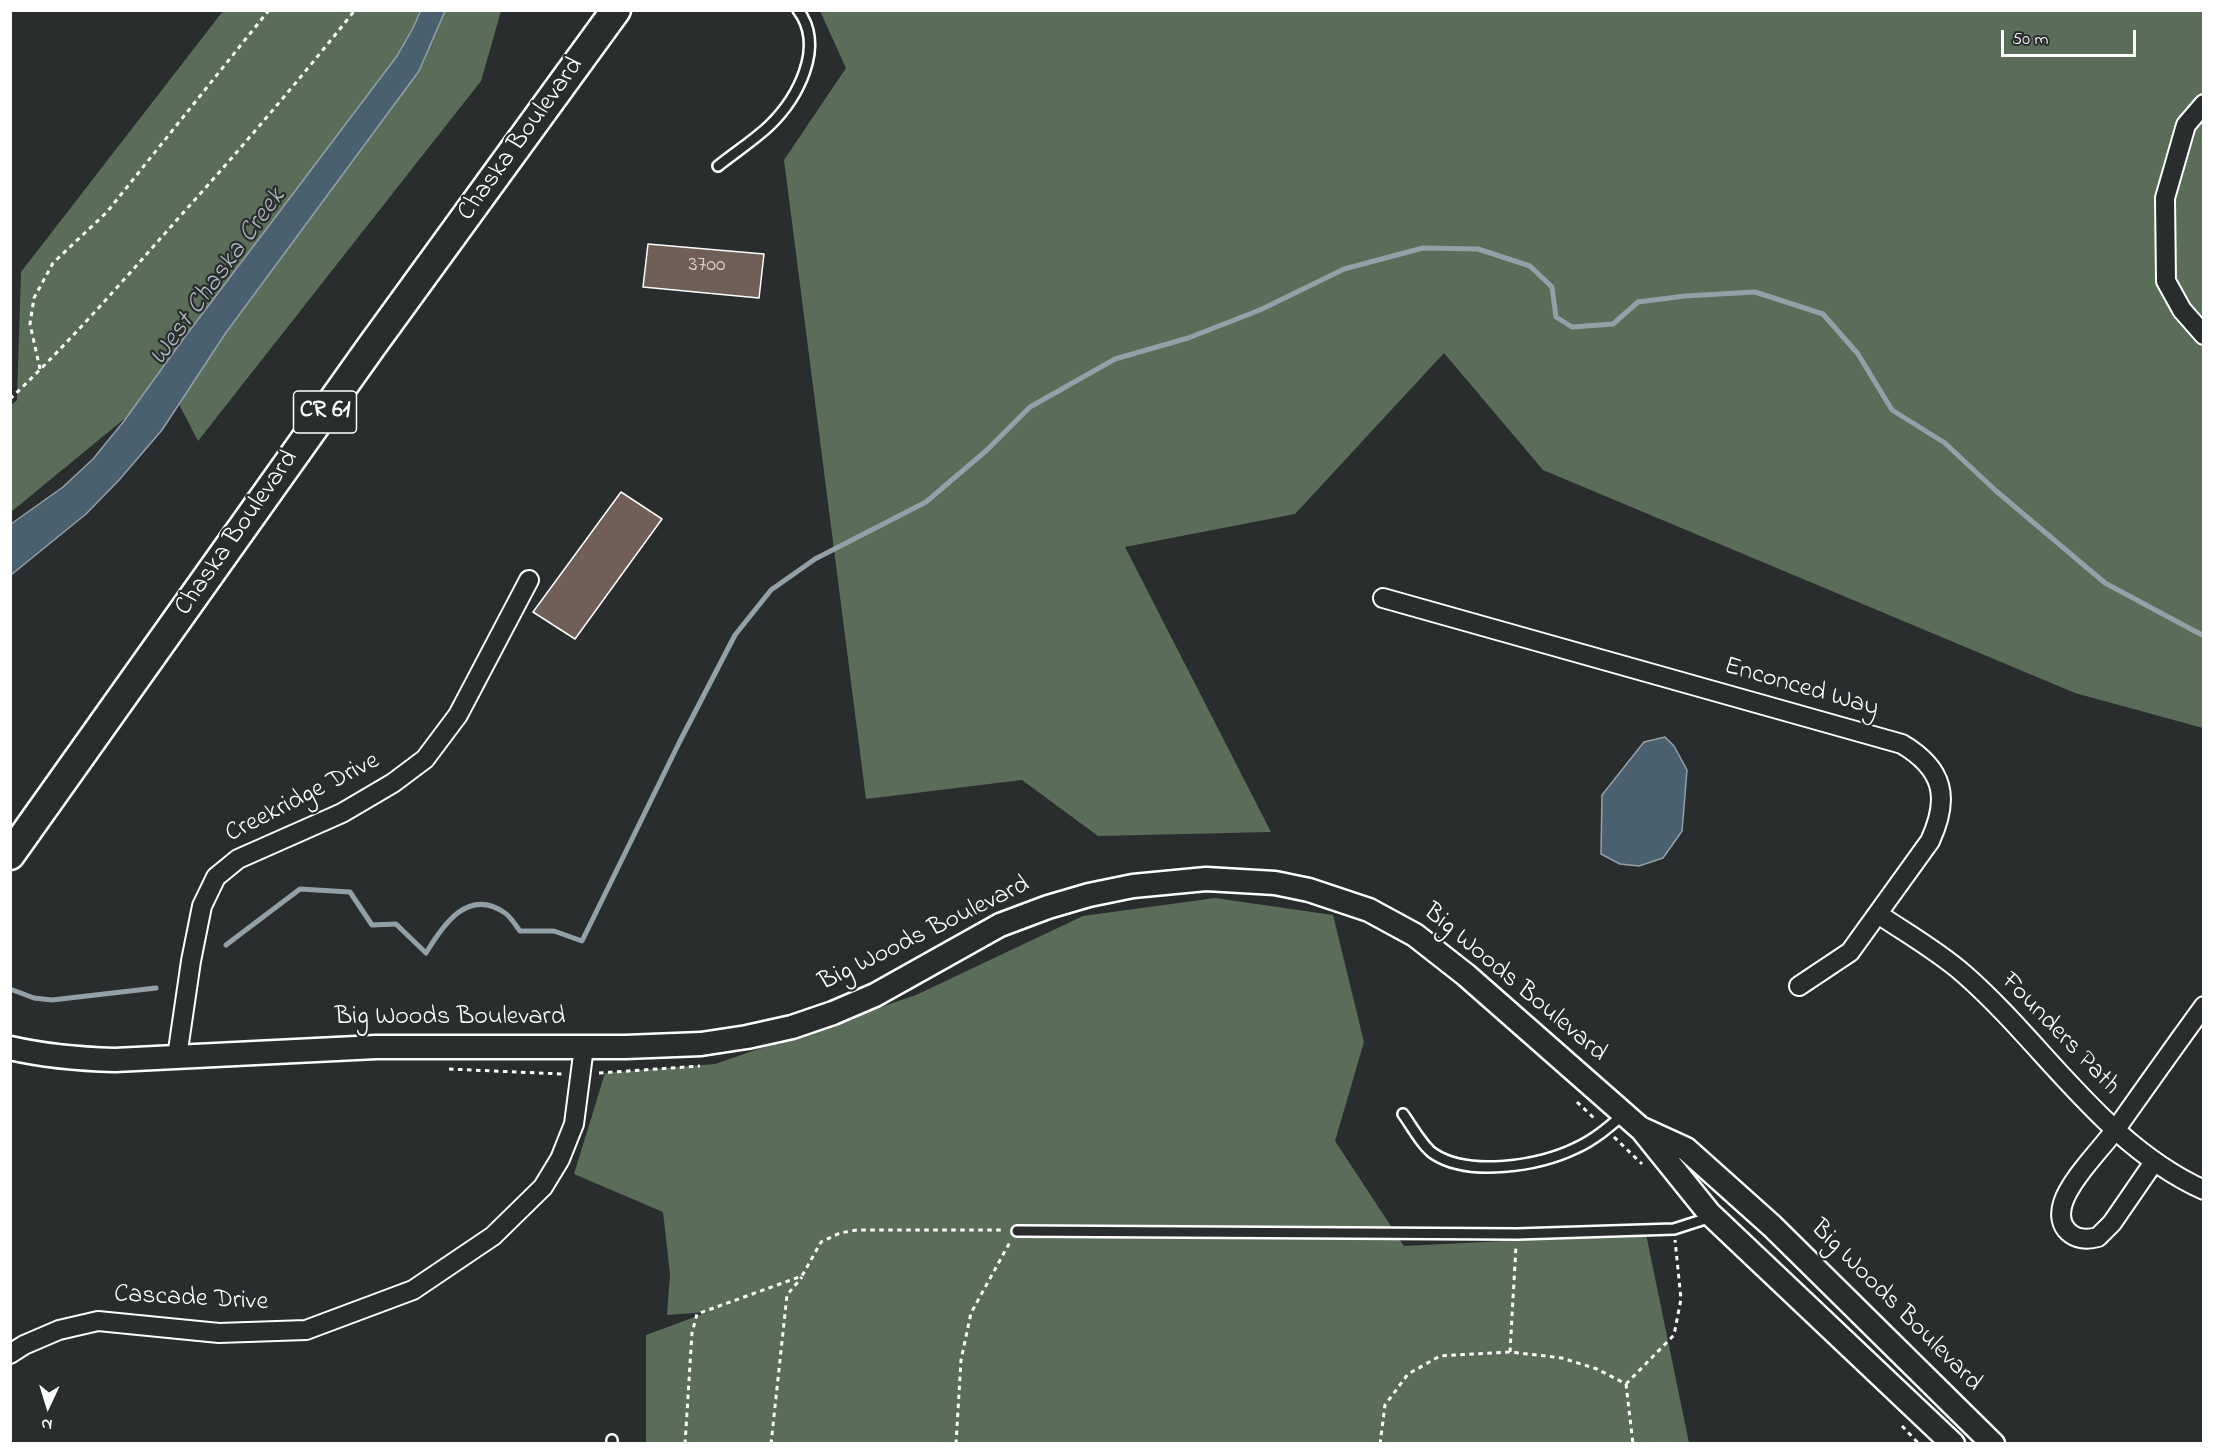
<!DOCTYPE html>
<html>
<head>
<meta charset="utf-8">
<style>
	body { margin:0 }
	#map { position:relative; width:2214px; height:1454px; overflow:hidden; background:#2a2d2e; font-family:"Indie Flower",sans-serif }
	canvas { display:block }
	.frame { position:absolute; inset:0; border:12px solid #fff; pointer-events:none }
	.north { position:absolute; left:18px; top:1376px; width:60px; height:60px; -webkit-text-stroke:4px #2a2d2e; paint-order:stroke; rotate:184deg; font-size:16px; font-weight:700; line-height:24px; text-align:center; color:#fff }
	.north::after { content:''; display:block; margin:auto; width:21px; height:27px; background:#fff; clip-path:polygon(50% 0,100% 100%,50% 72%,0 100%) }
	.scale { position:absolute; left:2001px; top:30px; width:135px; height:27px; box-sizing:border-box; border:3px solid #fff; border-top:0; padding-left:8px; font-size:18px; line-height:21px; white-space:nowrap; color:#fff; -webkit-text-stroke:4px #2a2d2e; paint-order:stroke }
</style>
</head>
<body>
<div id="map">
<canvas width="2214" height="1454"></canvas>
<div class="frame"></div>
<div class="north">N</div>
<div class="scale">50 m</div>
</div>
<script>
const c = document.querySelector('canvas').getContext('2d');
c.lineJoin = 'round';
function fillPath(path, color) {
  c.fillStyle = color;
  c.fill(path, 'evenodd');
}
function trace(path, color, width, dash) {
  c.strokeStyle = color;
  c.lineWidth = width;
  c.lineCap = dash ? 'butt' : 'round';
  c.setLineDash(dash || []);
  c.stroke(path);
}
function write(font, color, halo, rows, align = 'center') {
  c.font = font + ' "Indie Flower",sans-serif';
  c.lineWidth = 4.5;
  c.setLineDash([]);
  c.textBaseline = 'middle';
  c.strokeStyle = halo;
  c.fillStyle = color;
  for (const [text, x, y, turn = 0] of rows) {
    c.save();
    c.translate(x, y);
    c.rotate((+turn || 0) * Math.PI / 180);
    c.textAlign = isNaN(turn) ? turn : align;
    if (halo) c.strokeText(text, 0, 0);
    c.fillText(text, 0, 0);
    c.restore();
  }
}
fillPath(new Path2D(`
	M223 11H501L481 81 198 441 168 383 11 512 10 406 17 400 21 272Z
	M820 11H2203V728L2075 693 1543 470 1444 353 1295 514 1125 547 1271 832 1098 836 1022 780 866 799 784 160 846 68Z
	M1215 898 1333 915 1364 1042 1335 1141 1404 1246 1646 1234 1689 1443H646V1335L708 1312 667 1315 670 1274 663 1212 574 1174 605 1073 715 1064 916 995 1083 916Z`), '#596d58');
const water = new Path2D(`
	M421 10 445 11 419 71 225 334 162 430 120 479 86 514 11 575V524L63 487 93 459 124 421 181 342 397 56 413 28Z
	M1665 737 1674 746 1687 770 1682 831 1663 858 1639 866 1620 864 1601 854 1602 795 1644 742Z`);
fillPath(water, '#4a606e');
trace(water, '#92a0a8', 1.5);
trace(new Path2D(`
	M226 945 300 889 350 892 372 925 396 924 426 953C443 925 468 887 505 913 511 917 516 926 520 931H554L582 941 680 741 735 635 771 590 815 559 926 502 987 450 1030 407 1115 359 1188 338 1260 310 1344 269 1423 248 1478 249 1530 266 1552 287 1556 317 1572 327 1613 324 1638 302 1685 296 1755 292 1823 314 1858 354 1892 410 1945 443 1995 490 2105 583 2204 636
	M10 989 34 998 52 1000 156 988`), '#92a0a8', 5);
const building = new Path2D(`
	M648 244 764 254 759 298 643 287Z
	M621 492 662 519 575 639 533 612Z`);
fillPath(building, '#6f5f56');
trace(building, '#fff', 1.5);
const service = new Path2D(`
	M718 166C734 153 753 141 769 126 797 99 826 47 798 10
	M1403 1114C1411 1125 1423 1147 1434 1154 1469 1177 1539 1166 1576 1148 1594 1140 1609 1127 1624 1114
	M1017 1231 1517 1234 1674 1229 1702 1220 1709 1213
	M612 1440V1444`);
const minor = new Path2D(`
	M2204 104 2186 125 2165 198 2166 281 2182 310 2204 335
	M1383 598 1902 744C1944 769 1950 798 1930 841L1850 952 1799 986
	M1878 914C1906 933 1938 951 1964 974 2044 1044 2104 1145 2204 1190
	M177 1057 191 961 202 906 216 877 238 859 342 813 393 783 425 759 458 715 529 580
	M2154 1162 2112 1223 2098 1237C2074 1244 2055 1228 2063 1203 2070 1180 2101 1149 2116 1129 2145 1088 2174 1047 2204 1006
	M10 1354 24 1345 59 1330 98 1321 219 1333 306 1330 413 1290 493 1236 543 1187 560 1159 574 1124 584 1047`);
const tertiary = new Path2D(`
	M10 1048C45 1056 79 1059 115 1060L376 1047H625L701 1044 747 1037 792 1027 833 1013 875 995 1000 925 1048 907 1089 895 1133 886 1206 879 1275 883 1309 890 1369 910 1415 935 1466 975 1640 1128 1686 1149 1772 1226 1993 1444
	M1643 1131 1709 1213 1953 1444`);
const primary = new Path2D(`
	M10 855 371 347 616 10`);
trace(service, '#fff', 14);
trace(minor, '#fff', 22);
trace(tertiary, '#fff', 27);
trace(primary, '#fff', 33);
trace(new Path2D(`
	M40 369 30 324 34 298 53 263 107 212 269 10
	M10 399C69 343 122 282 175 222 237 153 297 83 355 10
	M449 1069 562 1074
	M599 1073 700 1066
	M1577 1102 1596 1120
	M1614 1137 1642 1164
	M1510 1352 1516 1246
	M1626 1384 1674 1335 1681 1299 1675 1240
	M1626 1384 1633 1444
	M1902 1426 1919 1444
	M685 1444 692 1333 697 1314 802 1276 821 1242 840 1233 857 1230H1003
	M771 1444 787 1295 802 1277
	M956 1444 961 1360 971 1313 1010 1242
	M1380 1444 1385 1405 1408 1374 1440 1356 1510 1352 1562 1358 1597 1369 1626 1384`), '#fff', 3, [4.5, 4.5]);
trace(service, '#2a2d2e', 9);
trace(minor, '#2a2d2e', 18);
trace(tertiary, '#2a2d2e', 22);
trace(primary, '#2a2d2e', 28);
write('22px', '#dbd7d5', null, [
	["3700",707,266]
]);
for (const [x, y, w] of [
	[325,412,63]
]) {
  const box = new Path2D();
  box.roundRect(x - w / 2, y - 21, w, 42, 4.5);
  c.fillStyle = '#2a2d2e';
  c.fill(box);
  trace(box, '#fff', 1.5);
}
write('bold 24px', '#fff', null, [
	["CR 61",325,412]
]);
write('26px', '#fff', '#2a2d2e', [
	["Chaska Boulevard",522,140,-54],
	["Chaska Boulevard",238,534,-55],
	["Enconced Way",1801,689,16],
	["Creekridge Drive",303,799,-27],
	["Big Woods Boulevard",925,935,-26],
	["Big Woods Boulevard",1514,984,40],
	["Big Woods Boulevard",450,1019],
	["Founders Path",2059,1035,46],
	["Cascade Drive",191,1300,3],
	["Big Woods Boulevard",1895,1307,45]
]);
write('italic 27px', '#aeb7be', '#2a2d2e', [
	["West Chaska Creek",219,278,-54]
]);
</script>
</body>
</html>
